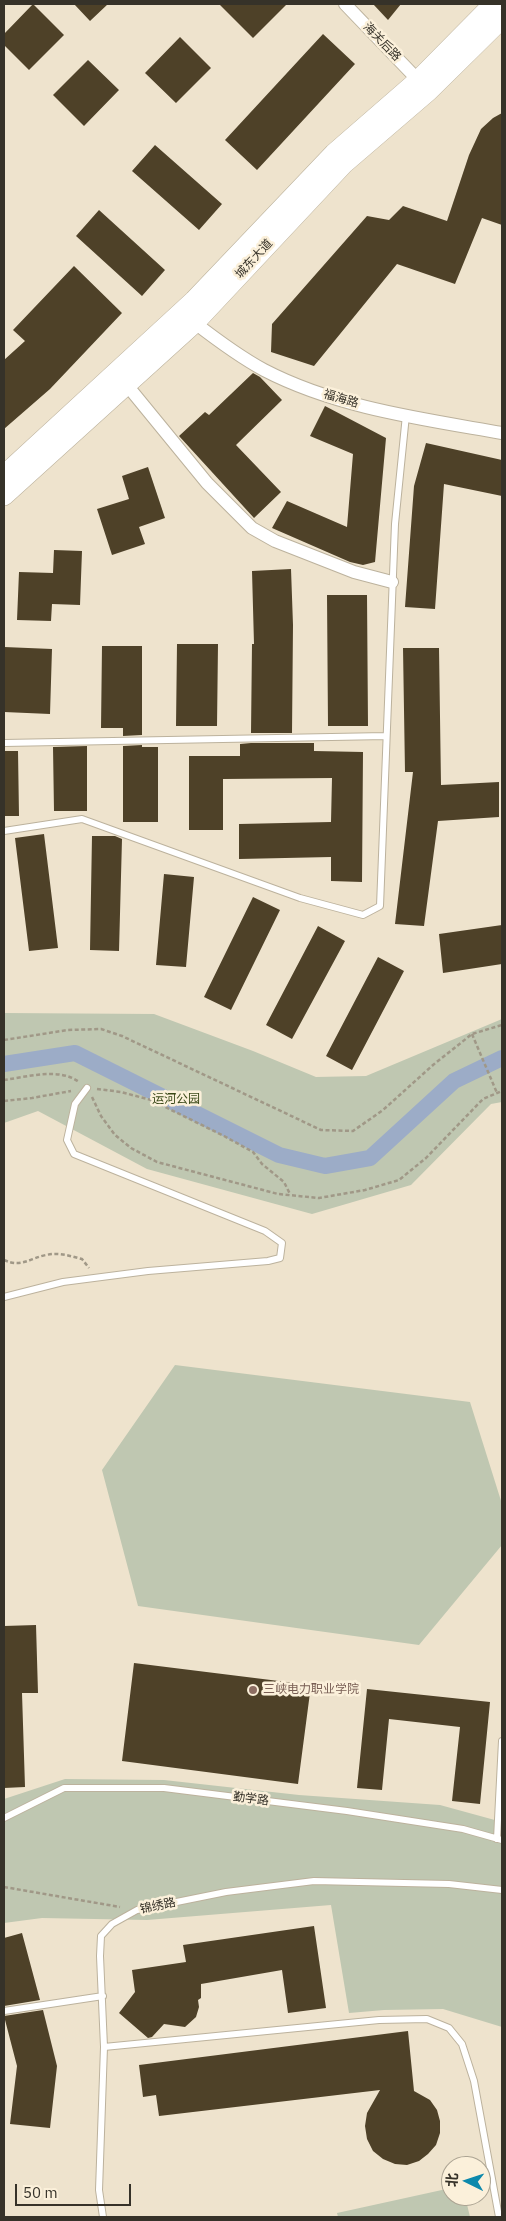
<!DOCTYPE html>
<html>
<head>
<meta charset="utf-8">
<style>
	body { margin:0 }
	#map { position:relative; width:506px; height:2221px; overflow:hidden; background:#eee3cd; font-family:"IBM Plex Sans","Noto Sans SC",sans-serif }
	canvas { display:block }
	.frame { position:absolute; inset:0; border:5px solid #363229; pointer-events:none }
	.north { position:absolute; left:441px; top:2156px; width:50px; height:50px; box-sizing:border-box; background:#fbf0da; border:1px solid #aca493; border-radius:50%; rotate:274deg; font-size:14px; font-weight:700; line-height:20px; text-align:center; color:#363229 }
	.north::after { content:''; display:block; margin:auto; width:18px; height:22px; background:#0d89ac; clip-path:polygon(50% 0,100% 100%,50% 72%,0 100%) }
	.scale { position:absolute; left:15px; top:2184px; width:116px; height:22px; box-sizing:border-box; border:2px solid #363229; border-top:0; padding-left:6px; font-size:15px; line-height:18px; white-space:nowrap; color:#363229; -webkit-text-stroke:4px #fbf0da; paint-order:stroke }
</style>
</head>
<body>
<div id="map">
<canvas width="506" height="2221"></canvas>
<div class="frame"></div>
<div class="north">北</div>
<div class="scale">50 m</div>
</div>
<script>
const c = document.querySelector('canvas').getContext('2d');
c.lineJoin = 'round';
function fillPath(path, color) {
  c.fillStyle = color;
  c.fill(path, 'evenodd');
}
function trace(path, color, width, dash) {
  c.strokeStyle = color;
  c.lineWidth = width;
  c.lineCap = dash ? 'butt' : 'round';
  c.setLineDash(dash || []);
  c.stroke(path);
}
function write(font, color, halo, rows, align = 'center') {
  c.font = font + ' "IBM Plex Sans","Noto Sans SC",sans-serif';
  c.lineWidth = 5;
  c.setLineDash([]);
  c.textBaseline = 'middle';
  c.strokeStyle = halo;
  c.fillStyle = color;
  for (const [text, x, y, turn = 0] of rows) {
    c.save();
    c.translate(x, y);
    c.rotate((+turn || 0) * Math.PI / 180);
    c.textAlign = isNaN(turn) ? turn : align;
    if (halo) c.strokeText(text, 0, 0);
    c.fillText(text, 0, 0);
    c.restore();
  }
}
fillPath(new Path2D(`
	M4 1013 154 1014 253 1051 316 1077 366 1076 502 1019V1102L491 1104 411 1185 312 1214 147 1169 38 1111 4 1123Z
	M175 1365 470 1402 502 1504V1545L419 1645 138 1606 102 1470Z
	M65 1779 164 1780 299 1795 440 1805 502 1822V2027L443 2009 384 2010 349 2013 331 1905 147 1920 42 1918 4 1923V1799Z
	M451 2188V2196H465L470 2217H338L337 2213Z`), '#bfc7b1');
trace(new Path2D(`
	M4 1064 75 1053 279 1155 325 1166 370 1158 454 1081 502 1058`), '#9cacc7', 16);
fillPath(new Path2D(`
	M33 4 64 35 29 70 4 45V34Z
	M74 4H108L90 21Z
	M219 4H287L253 38Z
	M373 4H401L388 20Z
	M323 34 355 64 257 170 225 140Z
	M180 37 211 68 176 103 145 73Z
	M88 60 119 90 84 126 53 95Z
	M502 113V225L482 218 455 284 397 264 314 366 271 352 272 324 367 216 389 220 403 206 447 221 469 155 481 129 493 118Z
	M155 145 222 204 199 230 132 171Z
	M99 210 165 270 142 296 76 236Z
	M74 266 122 313 50 389 4 429V360L25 341 13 330Z
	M253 373 260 377 282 400 236 445 281 492 254 518 179 436 205 412 209 415Z
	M325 406 386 438 375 562 363 565 350 562 272 528 287 501 347 527 353 454 310 436Z
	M426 443 502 460V496L444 484 435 609 405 607 414 486Z
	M148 467 165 518 139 527 145 544 112 555 97 509 129 499 122 476Z
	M54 550 82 551 80 605 52 604 51 621 17 620 19 572 53 573Z
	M291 569 293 625 292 733H251L252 644H254L252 571Z
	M327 595H367L368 726H328Z
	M177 644H218L217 726H176Z
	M102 646H142V735L123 736V728H101Z
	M4 647 52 649 50 714 4 712Z
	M403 648H439L441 785 499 782V817L438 821 424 926 395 924 413 772H405Z
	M251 743H314V751L363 752 362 882 331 881V857L239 859V824L331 822 332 778 223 779V830H189V756H240V744Z
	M142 745V747H158V822H123V746Z
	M87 746V811H54L53 747Z
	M4 751H18L19 816H4Z
	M44 834 58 948 29 951 15 838Z
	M92 836H115L122 839 119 951 90 950Z
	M164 874 194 877 186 967 156 965Z
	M253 897 280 910 231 1010 204 997Z
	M502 925V964L443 973 439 934Z
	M318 926 345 941 292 1039 266 1025Z
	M378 957 404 971 352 1070 326 1056Z
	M36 1625 38 1693H22L25 1787 4 1788V1626Z
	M134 1663 311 1685 298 1784 122 1761Z
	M367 1689 490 1702 480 1804 452 1801 460 1727 389 1719 382 1790 357 1788Z
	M314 1926 326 2008 288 2013 282 1970 201 1984V1998L198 2000 199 2007 196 2017 185 2027 164 2024 152 2037 148 2038 119 2013 135 1992 132 1970 186 1962 183 1945Z
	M22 1933 40 2000 4 2006V1938Z
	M43 2010 57 2066 50 2128 10 2124 17 2066 4 2016Z
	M408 2031 414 2091 430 2100 437 2110 440 2121V2133L436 2145 428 2154 419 2161 407 2165 395 2164 383 2159 373 2151 367 2139 365 2126 367 2113 380 2090 159 2116 156 2095 143 2097 139 2065Z`), '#4e4128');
const service = new Path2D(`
	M4 743 386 736
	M4 831 82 819 300 898 363 915 380 906 395 524 406 415
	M4 1297 63 1282 148 1271 268 1261 280 1258 282 1243 265 1231 74 1154 67 1140 75 1104 87 1088
	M4 1818 64 1788H164L347 1811 463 1829 502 1840
	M497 1839 502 1741
	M4 2011 103 1996
	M104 2047 379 2020 427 2019 449 2028 462 2044 474 2081 499 2217
	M103 2217 99 2190 104 2047 100 1956 101 1936 112 1924 137 1910 226 1892 314 1881 449 1884 502 1890`);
const minor = new Path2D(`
	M345 4 418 80
	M195 323C217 340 240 357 264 370 337 408 423 419 502 433
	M126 384 207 483 252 528 275 541 354 572 392 582`);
const primary = new Path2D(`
	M4 475 194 300 334 153 418 80 493 4
	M4 496 195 323 344 164 429 91 502 19`);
trace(service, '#bcb29d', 8);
trace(minor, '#bcb29d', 14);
trace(primary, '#bcb29d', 20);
trace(new Path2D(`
	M472 1034 497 1093
	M4 1040 68 1030 101 1029 122 1036 321 1130 353 1131 383 1110 433 1065 472 1034 502 1025
	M4 1080C27 1077 59 1067 79 1082
	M97 1089 121 1092 151 1100 224 1136 253 1152 262 1164 284 1182 290 1194
	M92 1097 101 1116 115 1135 131 1148 157 1162 278 1194 319 1198 365 1190 399 1180 426 1158 483 1099 502 1091
	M4 1101 32 1098 71 1091
	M4 1260C22 1268 30 1258 46 1255 59 1252 70 1256 82 1259L89 1268
	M4 1887 120 1907`), '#a09887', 2.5, [4, 2.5]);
trace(service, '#fff', 6);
trace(minor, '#fff', 12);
trace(primary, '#fff', 19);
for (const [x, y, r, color] of [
	[253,1690,5,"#8d6e63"]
]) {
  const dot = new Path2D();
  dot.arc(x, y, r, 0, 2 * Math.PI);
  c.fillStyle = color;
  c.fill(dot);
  trace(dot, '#fbf0da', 2);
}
write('12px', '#363229', '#fbf0da', [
	["海关后路",382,42,46],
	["城东大道",254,259,-47],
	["福海路",341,399,16],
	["勤学路",251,1799,7],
	["锦绣路",158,1906,-12]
]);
write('12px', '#3a4818', '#fbf0da', [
	["运河公园",176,1100]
]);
write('12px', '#785e54', '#fbf0da', [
	["三峡电力职业学院",263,1690]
], 'left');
</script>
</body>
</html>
